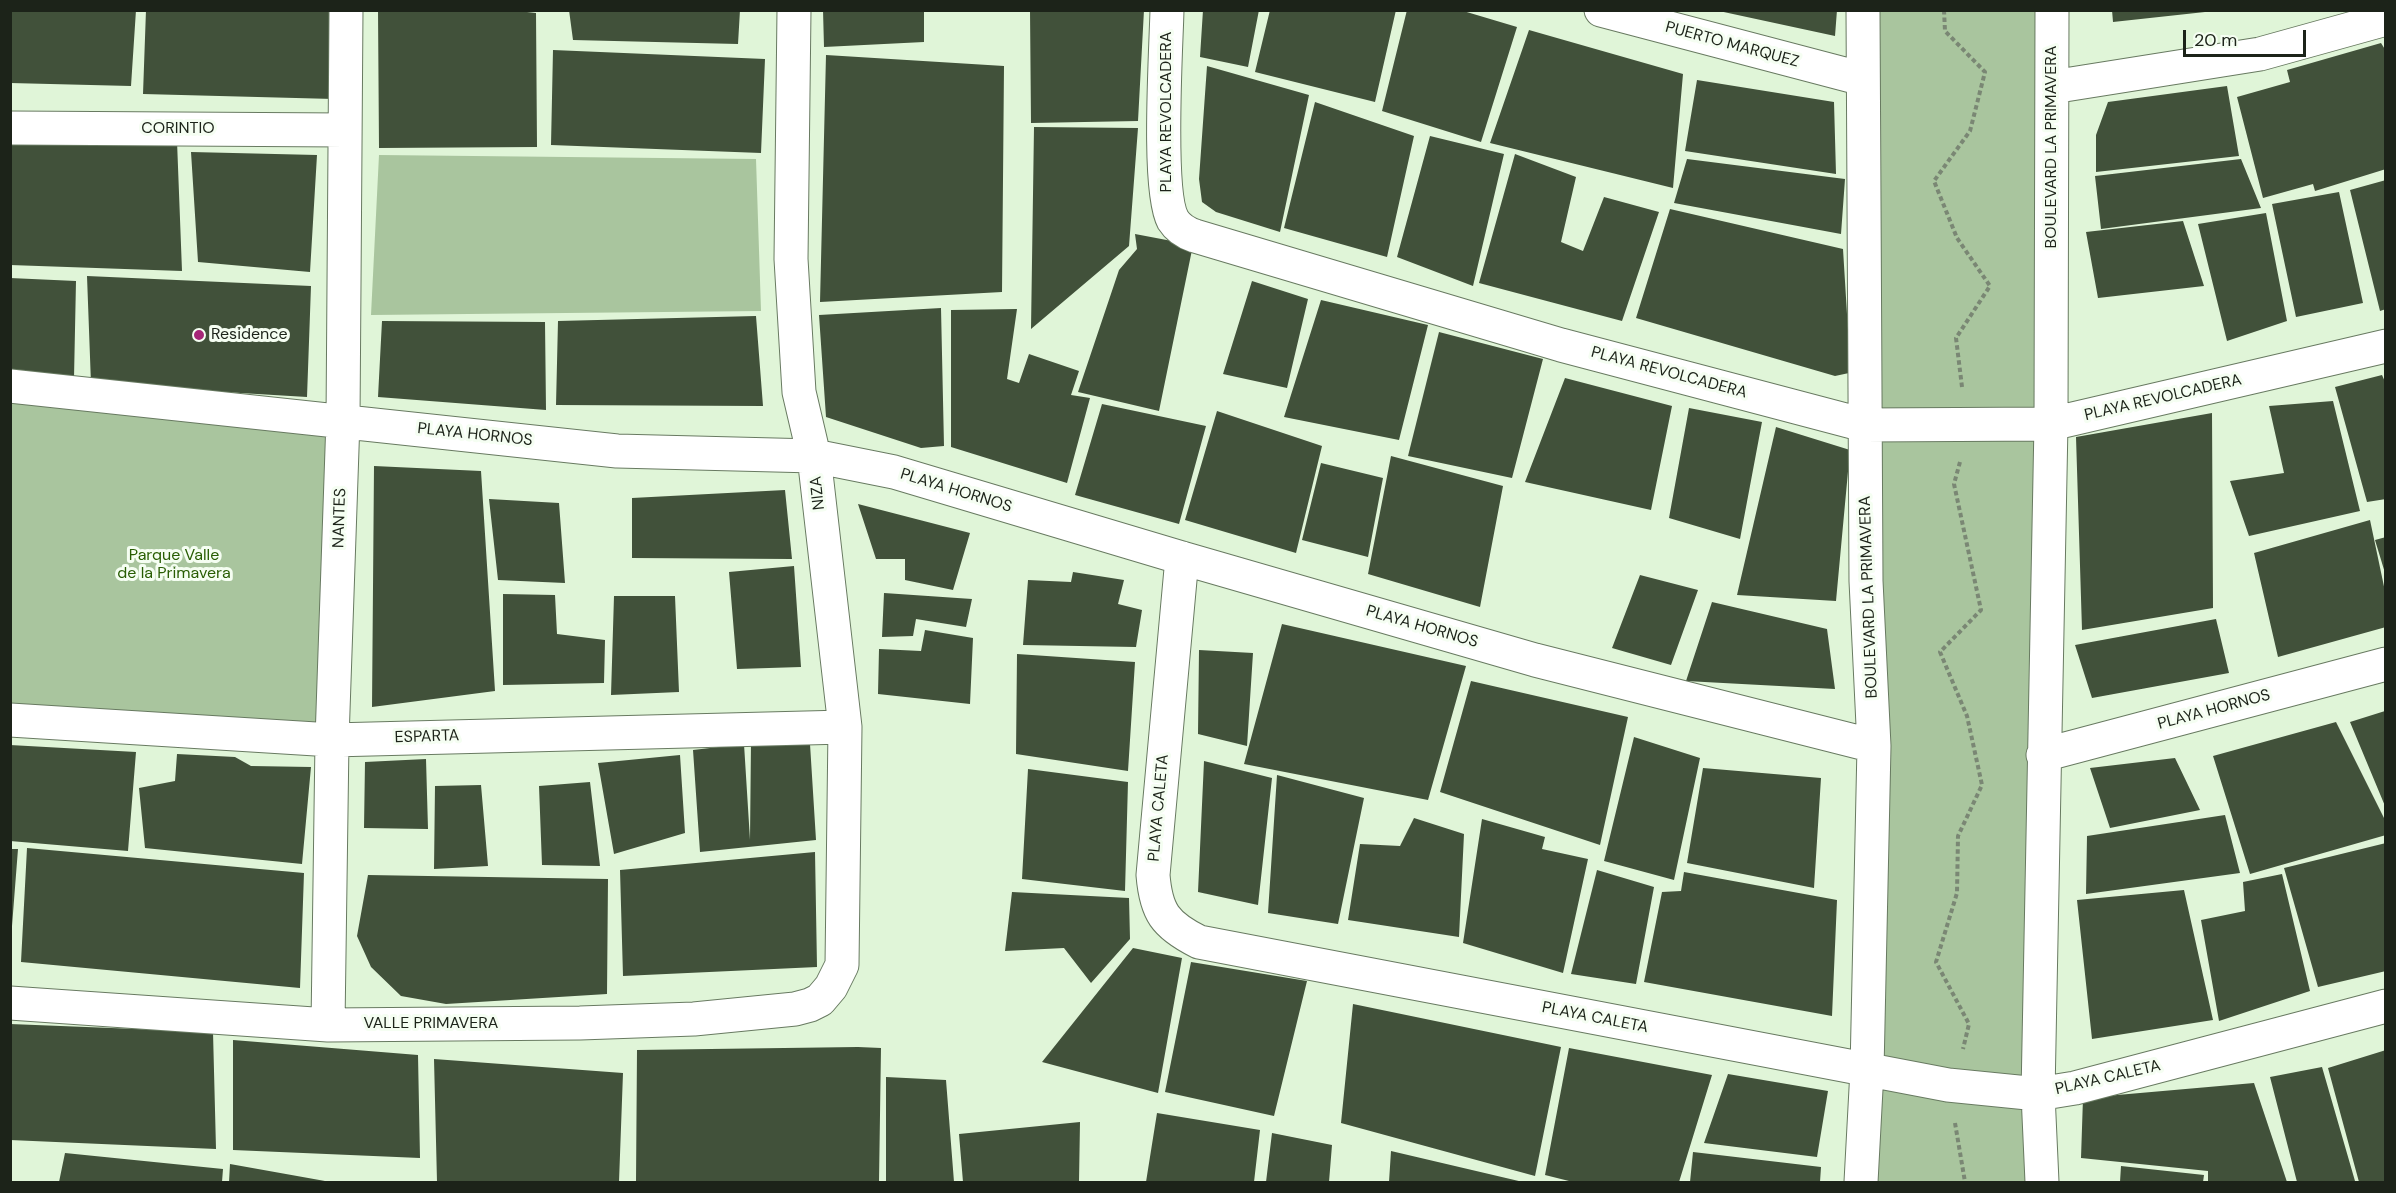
<!DOCTYPE html>
<html>
<head>
<meta charset="utf-8">
<style>
	body { margin:0 }
	#map { position:relative; width:2396px; height:1193px; overflow:hidden; background:#e0f5d8; font-family:"DM Sans",sans-serif }
	canvas { display:block }
	.frame { position:absolute; inset:0; border:12px solid #1c2319; pointer-events:none }
	.scale { position:absolute; left:2183px; top:30px; width:123px; height:27px; box-sizing:border-box; border:3px solid #1c2319; border-top:0; padding-left:8px; font-size:18px; line-height:21px; white-space:nowrap; color:#1c2319; -webkit-text-stroke:4px #f5fef2; paint-order:stroke }
</style>
</head>
<body>
<div id="map">
<canvas width="2396" height="1193"></canvas>
<div class="frame"></div>
<div class="scale">20 m</div>
</div>
<script>
const c = document.querySelector('canvas').getContext('2d');
c.lineJoin = 'round';
function fillPath(path, color) {
  c.fillStyle = color;
  c.fill(path, 'evenodd');
}
function trace(path, color, width, dash) {
  c.strokeStyle = color;
  c.lineWidth = width;
  c.lineCap = dash ? 'butt' : 'round';
  c.setLineDash(dash || []);
  c.stroke(path);
}
function write(font, color, halo, rows, align = 'center') {
  c.font = font + ' "DM Sans",sans-serif';
  c.lineWidth = 6;
  c.setLineDash([]);
  c.textBaseline = 'middle';
  c.strokeStyle = halo;
  c.fillStyle = color;
  for (const [text, x, y, turn = 0] of rows) {
    c.save();
    c.translate(x, y);
    c.rotate((+turn || 0) * Math.PI / 180);
    c.textAlign = isNaN(turn) ? turn : align;
    if (halo) c.strokeText(text, 0, 0);
    c.fillText(text, 0, 0);
    c.restore();
  }
}
fillPath(new Path2D(`
	M1875 11H2044L2031 1182H1864Z
	M379 155 756 159 761 311 371 315Z
	M10 386 343 420 332 740 11 717Z`), '#a9c59e');
fillPath(new Path2D(`
	M10 10H136L131 86 10 83Z
	M146 10H330L334 99 143 94Z
	M378 10H509L536 13 537 147 379 148Z
	M569 10H740L738 44 573 40Z
	M823 10H924V42L824 47Z
	M1030 10H1144L1138 121 1031 123Z
	M1203 10H1259L1248 67 1200 57Z
	M1270 10H1396L1375 102 1255 72Z
	M1407 10H1460L1517 27 1481 142 1382 111Z
	M1719 10H1837L1835 36 1719 11Z
	M2112 10H2205V12L2113 22Z
	M1529 30 1683 74 1673 188 1490 143Z
	M2381 43 2386 51V169L2315 191 2313 184 2263 198 2237 97 2290 82 2287 70Z
	M553 50 765 59 761 153 551 145Z
	M826 55 1004 66 1002 292 820 302Z
	M1207 66 1309 95 1280 232 1216 212 1202 202 1199 179Z
	M1697 80 1834 102 1836 174 1685 151Z
	M2227 86 2239 156 2096 172V135L2108 102Z
	M1315 102 1414 136 1387 257 1284 228Z
	M1034 127 1138 128 1129 246 1031 329Z
	M1430 136 1504 154 1473 286 1397 257Z
	M177 141 182 271 10 265V142Z
	M191 152 317 155 310 272 198 262Z
	M1515 154 1576 177 1561 242 1583 251 1604 197 1659 212 1622 321 1479 283Z
	M1687 159 1845 179 1841 234 1674 203Z
	M2241 159 2261 208 2101 229 2095 176Z
	M2386 180V309L2380 311 2350 190Z
	M2339 192 2363 303 2296 317 2272 204Z
	M1670 209 1843 249 1850 363 1849 373 1835 376 1636 318Z
	M2266 213 2287 321 2227 341 2198 224Z
	M2183 221 2204 286 2098 298 2086 232Z
	M1135 234 1193 245 1159 411 1078 392 1119 270 1137 249Z
	M87 276 311 286 307 397 91 384Z
	M10 278 76 281 74 378 10 372Z
	M1252 281 1308 299 1287 388 1223 374Z
	M1321 300 1428 325 1399 440 1284 417Z
	M941 308 944 446 921 448 826 417 819 315Z
	M1017 309 1007 379 1019 383 1029 354 1079 371 1071 395 1090 398 1067 483 951 447V310Z
	M756 316 763 406 556 405 558 321Z
	M382 321 545 322 546 410 378 397Z
	M1439 332 1543 359 1512 478 1408 456Z
	M2382 375 2386 384V499L2367 502 2335 387Z
	M1565 378 1672 406 1651 510 1525 482Z
	M2333 401 2360 511 2249 536 2230 481 2284 473 2269 406Z
	M1102 404 1206 426 1179 524 1075 495Z
	M1689 408 1762 422 1740 539 1669 518Z
	M1217 411 1322 446 1296 553 1185 520Z
	M2212 413 2213 608 2082 630 2076 437Z
	M1776 427 1850 450 1836 601 1737 595Z
	M1391 456 1503 486 1480 607 1368 574Z
	M1321 463 1383 478 1368 557 1302 540Z
	M374 466 481 471 495 691 372 707Z
	M785 490 792 559 632 558V498Z
	M489 499 559 503 565 583 498 580Z
	M858 504 970 533 953 590 905 580V559H876Z
	M2370 520 2386 596V627L2278 657 2254 553Z
	M2386 537V573H2385L2375 540Z
	M794 566 801 667 737 669 729 572Z
	M1073 572 1124 580 1118 604 1142 610 1136 647 1023 645 1028 580 1071 582Z
	M1640 575 1698 590 1671 665 1612 648Z
	M884 593 972 599 966 627 916 619 913 636 882 637Z
	M503 594 555 595 557 634 605 640 604 683 503 685Z
	M614 596H675L679 692 611 695Z
	M1712 602 1827 629 1835 689 1686 681Z
	M2216 619 2229 673 2092 698 2075 645Z
	M1282 624 1466 666 1428 800 1244 764Z
	M925 630 973 638 970 704 878 694 879 649 921 651Z
	M1199 650 1253 653 1247 746 1198 734Z
	M1017 654 1135 662 1128 771 1016 754Z
	M1471 681 1628 717 1600 845 1440 792Z
	M2385 711V806L2350 722Z
	M2336 722 2386 822V835L2250 874 2213 756Z
	M1634 737 1700 758 1674 880 1604 861Z
	M751 741 810 744 816 840 700 852 693 750 744 744 750 840Z
	M10 745 136 752 128 851 10 841Z
	M177 754 235 757 251 766 311 767 302 864 145 848 139 788 175 781Z
	M680 755 685 833 614 854 598 763Z
	M2175 758 2200 810 2110 828 2090 768Z
	M426 759 428 829 364 828 365 762Z
	M1204 761 1272 778 1258 905 1198 892Z
	M1703 768 1821 778 1814 888 1687 863Z
	M1028 769 1128 782 1125 891 1022 879Z
	M1277 775 1364 798 1338 924 1268 913Z
	M590 782 600 866 542 865 539 786Z
	M481 785 488 866 434 869 435 786Z
	M2225 815 2240 873 2086 894 2087 836Z
	M1414 818 1464 834 1459 937 1348 920 1360 844 1400 846Z
	M1482 819 1545 837 1542 849 1588 859 1563 973 1463 943Z
	M2386 843V971L2318 987 2284 868Z
	M27 848 304 873 300 988 21 962Z
	M10 849H18L12 926H10Z
	M815 852 817 967 623 976 620 870Z
	M1597 870 1654 887 1636 984 1571 974Z
	M1684 872 1837 900 1832 1016 1644 982 1662 892 1681 891Z
	M2282 874 2310 991 2219 1021 2201 920 2245 911 2243 882Z
	M368 875 608 879 607 994 446 1004 401 996 371 967 357 936Z
	M2184 890 2213 1020 2092 1039 2077 900Z
	M1012 892 1129 898 1130 939 1091 983 1064 948 1005 951Z
	M1133 948 1182 958 1158 1093 1042 1062Z
	M1191 962 1307 981 1274 1116 1165 1092Z
	M1353 1004 1561 1047 1535 1176 1341 1123Z
	M10 1024 213 1032 216 1149 10 1140Z
	M233 1040 418 1055 420 1158 233 1150Z
	M858 1047 881 1048 879 1182H636L637 1050Z
	M1569 1048 1712 1075 1679 1182H1573L1545 1175Z
	M2386 1050V1182H2359L2328 1068Z
	M434 1059 623 1073 619 1182H437Z
	M2322 1067 2355 1181 2297 1182 2270 1077Z
	M1728 1074 1828 1091 1817 1157 1704 1143Z
	M886 1077 946 1080 954 1182H886Z
	M2254 1083 2287 1182H2208V1171L2081 1158 2083 1098Z
	M1157 1113 1260 1130 1254 1182H1146Z
	M1080 1122 1079 1182H963L959 1134Z
	M1272 1133 1332 1145 1329 1182H1266Z
	M1391 1151 1523 1182H1389Z
	M1693 1152 1821 1167 1820 1182H1690Z
	M65 1153 223 1169 222 1182H59Z
	M230 1164 325 1181V1182H229Z
	M2121 1166 2204 1175 2203 1182H2120Z`), '#41513a');
const minor = new Path2D(`
	M1167 10C1166 51 1157 191 1173 220 1178 228 1186 233 1195 236L1561 345 1864 425 2051 424 2386 346
	M1601 10 1863 79
	M2052 87 2260 54 2386 19
	M10 128 345 130
	M10 386 617 451 814 456 894 472 1182 558 1535 660 1874 746
	M1182 558 1153 875C1156 912 1165 925 1199 942L1948 1085 2038 1094 2075 1088 2386 1006
	M10 720 332 740 845 727
	M2043 755 2386 664
	M10 1003 328 1025 580 1023 694 1019 795 1009 810 1005 820 1000 831 987 842 965 845 727 814 456 799 392 791 259 794 10
	M328 1025 332 740 343 420 346 10
	M1861 1182 1867 1070 1874 746 1866 581 1863 10
	M2042 1182 2038 1094 2051 424 2052 10`);
trace(minor, '#687a61', 35);
trace(new Path2D(`
	M1944 10 1945 31 1985 72 1970 131 1934 181 1957 238 1990 286 1956 338 1962 387
	M1960 462 1954 484 1981 610 1940 652 1967 716 1982 785 1958 836 1957 893 1936 962 1969 1024 1963 1049
	M1955 1123 1965 1182`), '#7a8774', 4, [4.5, 3]);
trace(minor, '#fff', 33);
for (const [x, y, r, color] of [
	[199,335,6,"#a52677"]
]) {
  const dot = new Path2D();
  dot.arc(x, y, r, 0, 2 * Math.PI);
  c.fillStyle = color;
  c.fill(dot);
  trace(dot, '#f5fef2', 2);
}
write('16px', '#1c2319', '#f5fef2', [
	["PUERTO MARQUEZ",1732,45,15],
	["PLAYA REVOLCADERA",1167,112,-90],
	["CORINTIO",178,129],
	["BOULEVARD LA PRIMAVERA",2052,147,-90],
	["PLAYA REVOLCADERA",1669,373,15],
	["PLAYA REVOLCADERA",2163,398,-13],
	["PLAYA HORNOS",475,435,6],
	["PLAYA HORNOS",956,491,17],
	["NIZA",818,493,-96],
	["NANTES",340,518,-88],
	["BOULEVARD LA PRIMAVERA",1869,597,-92],
	["PLAYA HORNOS",1422,627,16],
	["PLAYA HORNOS",2214,710,-15],
	["ESPARTA",427,737,-2],
	["PLAYA CALETA",1159,808,-85],
	["PLAYA CALETA",1595,1018,11],
	["VALLE PRIMAVERA",431,1024],
	["PLAYA CALETA",2108,1078,-13]
]);
write('16px', '#1c2319', '#f5fef2', [
	["Residence",211,335]
], 'left');
write('16px', '#285d03', '#f5fef2', [
	["Parque Valle",174,556],
	["de la Primavera",174,574]
]);
</script>
</body>
</html>
